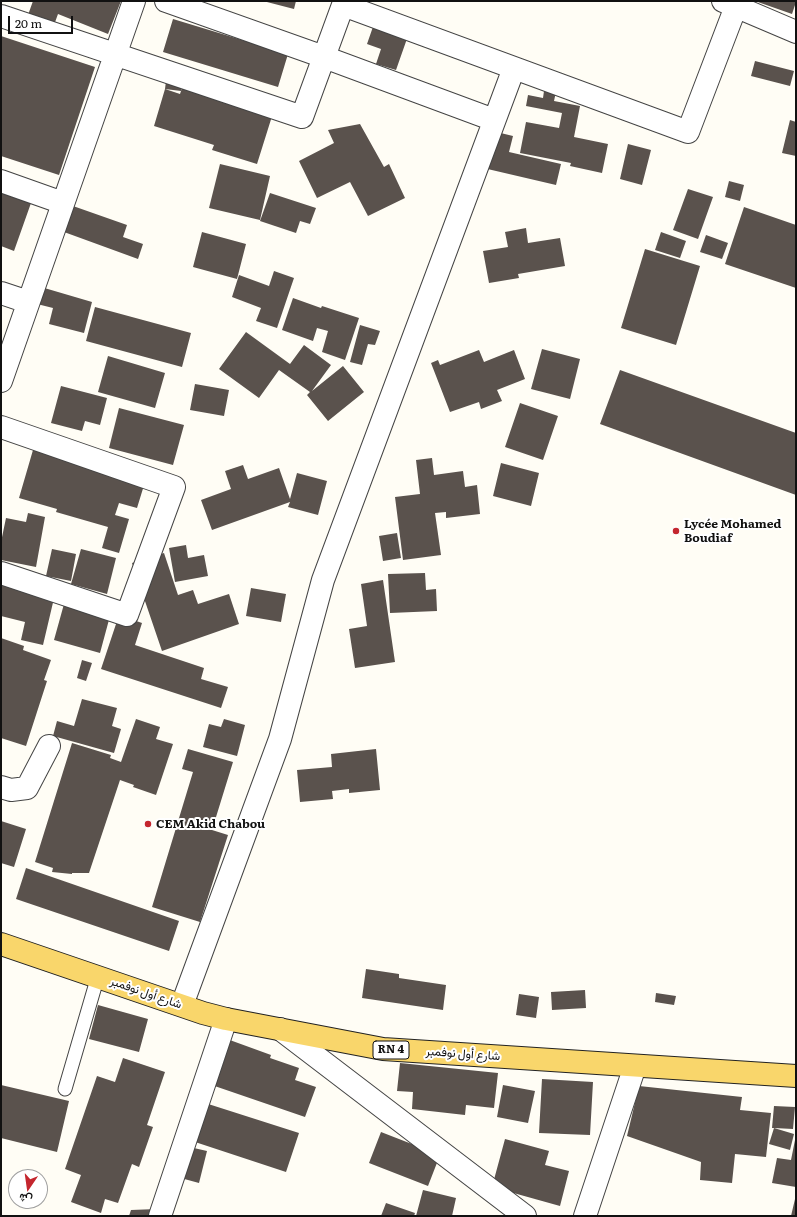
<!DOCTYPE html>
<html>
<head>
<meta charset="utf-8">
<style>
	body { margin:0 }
	#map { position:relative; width:797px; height:1217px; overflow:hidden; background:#fffdf5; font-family:Literata,Vazirmatn,serif }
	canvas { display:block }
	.frame { position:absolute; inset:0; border:2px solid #111; pointer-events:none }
	.north { position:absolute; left:8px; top:1169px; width:40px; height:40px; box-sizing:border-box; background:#fff; border:1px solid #a0a0a0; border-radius:50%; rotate:193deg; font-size:11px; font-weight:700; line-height:16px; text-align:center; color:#111 }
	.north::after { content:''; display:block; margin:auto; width:14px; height:18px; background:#c4262e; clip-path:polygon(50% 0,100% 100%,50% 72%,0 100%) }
	.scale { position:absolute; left:8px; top:16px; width:65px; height:18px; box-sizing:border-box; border:2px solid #111; border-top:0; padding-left:5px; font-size:12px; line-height:14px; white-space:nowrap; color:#111; -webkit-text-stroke:3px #fff; paint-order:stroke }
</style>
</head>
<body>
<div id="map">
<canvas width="797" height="1217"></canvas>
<div class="frame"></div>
<div class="north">ش</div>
<div class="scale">20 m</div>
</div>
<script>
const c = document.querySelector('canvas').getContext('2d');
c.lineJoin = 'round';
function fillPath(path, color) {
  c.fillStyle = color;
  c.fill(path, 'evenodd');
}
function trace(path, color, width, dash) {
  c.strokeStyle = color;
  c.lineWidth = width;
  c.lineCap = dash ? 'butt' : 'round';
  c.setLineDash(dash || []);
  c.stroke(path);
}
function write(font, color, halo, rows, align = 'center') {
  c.font = font + ' Literata,Vazirmatn,serif';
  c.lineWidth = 4;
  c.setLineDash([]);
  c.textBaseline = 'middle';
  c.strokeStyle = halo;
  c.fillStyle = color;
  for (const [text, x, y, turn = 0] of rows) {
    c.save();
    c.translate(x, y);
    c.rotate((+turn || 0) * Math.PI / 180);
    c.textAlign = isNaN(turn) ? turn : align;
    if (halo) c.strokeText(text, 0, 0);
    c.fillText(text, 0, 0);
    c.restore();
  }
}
fillPath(new Path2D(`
	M33 1H121L108 34 58 14 54 25 28 15Z
	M263 1H296L294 9Z
	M755 1H796V2L792 14Z
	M173 19 288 54 278 87 163 52Z
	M375 21 409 33 396 70 376 64 381 49 367 44Z
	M1 36 95 67 59 175 1 156Z
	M755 61 794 71 790 86 751 76Z
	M185 79 273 113 257 164 212 150 214 145 154 126 165 89 180 94Z
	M166 81 182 84 181 91 165 89Z
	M545 84 557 87 554 101 580 106 574 137 608 144 602 173 570 166 571 163 520 153 526 122 559 128 562 113 526 106 528 95 543 98Z
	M790 120 796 122V156L782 153Z
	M360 124 384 167 389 164 405 198 368 216 350 182 317 198 299 161 334 143 328 130Z
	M484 129 513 136 509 152 561 164 556 185 479 167Z
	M628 144 651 150 642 185 620 179Z
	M220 164 270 176 260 220 209 208Z
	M729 181 744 185 740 201 725 197Z
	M688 189 713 197 698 239 673 230Z
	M1 192 31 203 14 251 1 246Z
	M270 193 316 208 310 224 300 221 296 233 260 221Z
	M73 206 127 225 123 237 143 244 138 259 64 232Z
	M744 207 796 225V288L725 264Z
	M526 228 528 243 560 238 565 266 518 274 519 278 489 283 483 251 508 247 505 232Z
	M202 232 246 244 237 279 193 267Z
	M661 232 686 241 680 258 655 250Z
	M706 235 728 243 722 259 700 252Z
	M645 249 700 266 676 345 621 328Z
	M274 271 294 278 277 328 256 321 261 308 232 297 239 275 269 286Z
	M41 287 92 302 84 333 49 324 53 308 37 304Z
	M293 298 321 308 322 306 359 318 345 360 322 352 328 331 317 328 313 341 282 330Z
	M95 307 191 333 182 367 86 341Z
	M360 325 380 331 375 345 368 344 362 365 350 362Z
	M246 332 290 364 304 345 331 365 312 391 343 366 364 392 328 421 307 395 310 392 279 370 259 398 219 369Z
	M542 349 580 359 570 399 531 389Z
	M479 350 484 362 514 350 525 379 497 390 502 401 481 409 479 402 450 412 431 363 438 360 440 365Z
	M108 356 165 373 155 408 98 392Z
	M620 370 796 433V495L600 424Z
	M195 384 229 390 224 416 190 410Z
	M61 386 107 398 100 425 85 421 82 431 51 423Z
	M520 403 558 416 543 460 505 447Z
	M119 408 184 425 173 465 109 448Z
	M33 450 145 482 137 508 119 503 115 515 129 519 119 553 102 548 108 527 56 512 57 509 19 498Z
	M432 458 434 475 463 471 465 487 477 485 480 514 446 518V512L435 513 441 555 403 560 395 497 420 494 416 460Z
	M501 463 539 473 531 506 493 496Z
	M243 465 248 479 279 468 290 499 297 473 327 481 318 515 288 507 290 502 212 530 201 500 231 489 225 471Z
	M28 513 45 517 36 567 1 560V542L6 518 26 522Z
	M397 533 401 558 383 561 379 536Z
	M186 545 188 558 204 555 208 576 175 582 169 548Z
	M52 549 76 554 71 581 46 576Z
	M81 549 116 558 107 594 71 584Z
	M164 553 178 595 193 590 198 604 229 594 239 624 162 651 132 563Z
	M425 573 426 590 436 589 437 611 390 613 388 574Z
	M383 580 395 662 355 668 349 629 367 626 361 584Z
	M1 581 55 594 43 645 21 640 25 622 1 616Z
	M251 588 286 594 281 622 246 616Z
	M64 604 110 616 100 653 54 640Z
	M119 615 142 623 135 645 204 668 201 679 228 687 221 708 101 669Z
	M1 638 24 646 23 650 51 660 44 680 47 681 26 746 1 738Z
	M82 660 92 663 86 681 77 678Z
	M82 699 117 708 112 726 121 729 114 753 53 736 57 721 74 726Z
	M136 719 160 727 156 739 173 744 156 795 133 787 134 785 120 780 89 873H72V874L52 872 53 868 35 862 72 743 111 755 110 758 121 762Z
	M224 719 245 725 237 756 203 747 209 724 221 727Z
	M188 749 233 762 212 830 228 835 200 922 152 907 193 772 182 769Z
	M376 749 380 790 349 793V789L332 791 333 799 300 802 297 770 332 767 331 754Z
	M1 821 26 829 14 867 1 863Z
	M26 868 179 921 169 951 16 899Z
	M366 969 399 974V978L446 985 443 1010 362 998Z
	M585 990 586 1008 552 1010 551 992Z
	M656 993 676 996 674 1005 655 1002Z
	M519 994 539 997 536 1018 516 1015Z
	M98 1005 148 1019 139 1052 89 1039Z
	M216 1035 271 1055 270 1058 299 1068 295 1080 316 1087 305 1117 200 1081Z
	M123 1058 165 1072 147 1125 153 1127 139 1167 132 1164 118 1203 105 1199 101 1213 71 1202 81 1175 65 1169 97 1076 115 1082Z
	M400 1063 498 1073 494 1108 466 1105 465 1115 412 1109 413 1092 397 1091Z
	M542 1079 593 1082 590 1135 539 1133Z
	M1 1085 69 1101 57 1152 1 1138Z
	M503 1085 535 1091 528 1123 497 1117Z
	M639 1086 742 1097 740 1110 771 1113 766 1157 735 1154 732 1183 700 1180 701 1162 627 1136Z
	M202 1102 299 1133 286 1172 189 1140Z
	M774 1106 795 1107 793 1129 774 1128 794 1134 790 1150 769 1144 774 1128H772Z
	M381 1132 440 1155 428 1186 369 1163Z
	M505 1139 549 1151 545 1165 569 1171 560 1206 492 1187Z
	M795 1140 796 1187 772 1183 777 1158 791 1160Z
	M185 1146 207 1151 199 1183 177 1177Z
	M423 1190 456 1198 452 1216H416Z
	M795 1199 796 1216H791Z
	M386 1203 415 1213 414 1216H381Z
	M157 1209 155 1216H129L131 1210Z`), '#5a524d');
const service = new Path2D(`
	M65 1089 98 976`);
const minor = new Path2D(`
	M166 1 324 57 494 120
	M723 1 796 32
	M1 16 302 117 343 5 688 132 738 1
	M1 181 63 203
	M1 293 28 302
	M1 381 134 1
	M1 427 174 487 127 615 1 573
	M1 787 11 790 27 788 49 746
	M182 1005 280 739 323 580 514 68
	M280 1029 525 1216
	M160 1216 226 1019
	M585 1216 635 1066`);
const primary = new Path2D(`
	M1 944 203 1013 226 1019 383 1049 796 1076`);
trace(service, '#444', 15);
trace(minor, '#444', 24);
trace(primary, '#222', 24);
trace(service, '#fff', 13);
trace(minor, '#fff', 22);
trace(primary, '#f9d66b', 22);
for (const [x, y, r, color] of [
	[676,531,4,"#c4262e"],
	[148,824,4,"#c4262e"]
]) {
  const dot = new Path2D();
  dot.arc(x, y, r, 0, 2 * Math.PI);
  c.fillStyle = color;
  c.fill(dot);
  trace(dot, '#fff', 1.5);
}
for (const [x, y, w] of [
	[391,1050,36]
]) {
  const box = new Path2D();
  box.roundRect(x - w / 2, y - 9, w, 18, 3);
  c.fillStyle = '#fff';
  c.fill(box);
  trace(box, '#111', 1);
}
write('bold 11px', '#111', null, [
	["RN 4",391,1050]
]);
write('bold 12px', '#111', '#fff', [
	["Lycée Mohamed",684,524],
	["Boudiaf",684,538],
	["CEM Akid Chabou",156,824]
], 'left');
write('12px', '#111', '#fff', [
	["شارع أول نوفمبر",146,993,19],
	["شارع أول نوفمبر",463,1054,4]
]);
</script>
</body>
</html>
